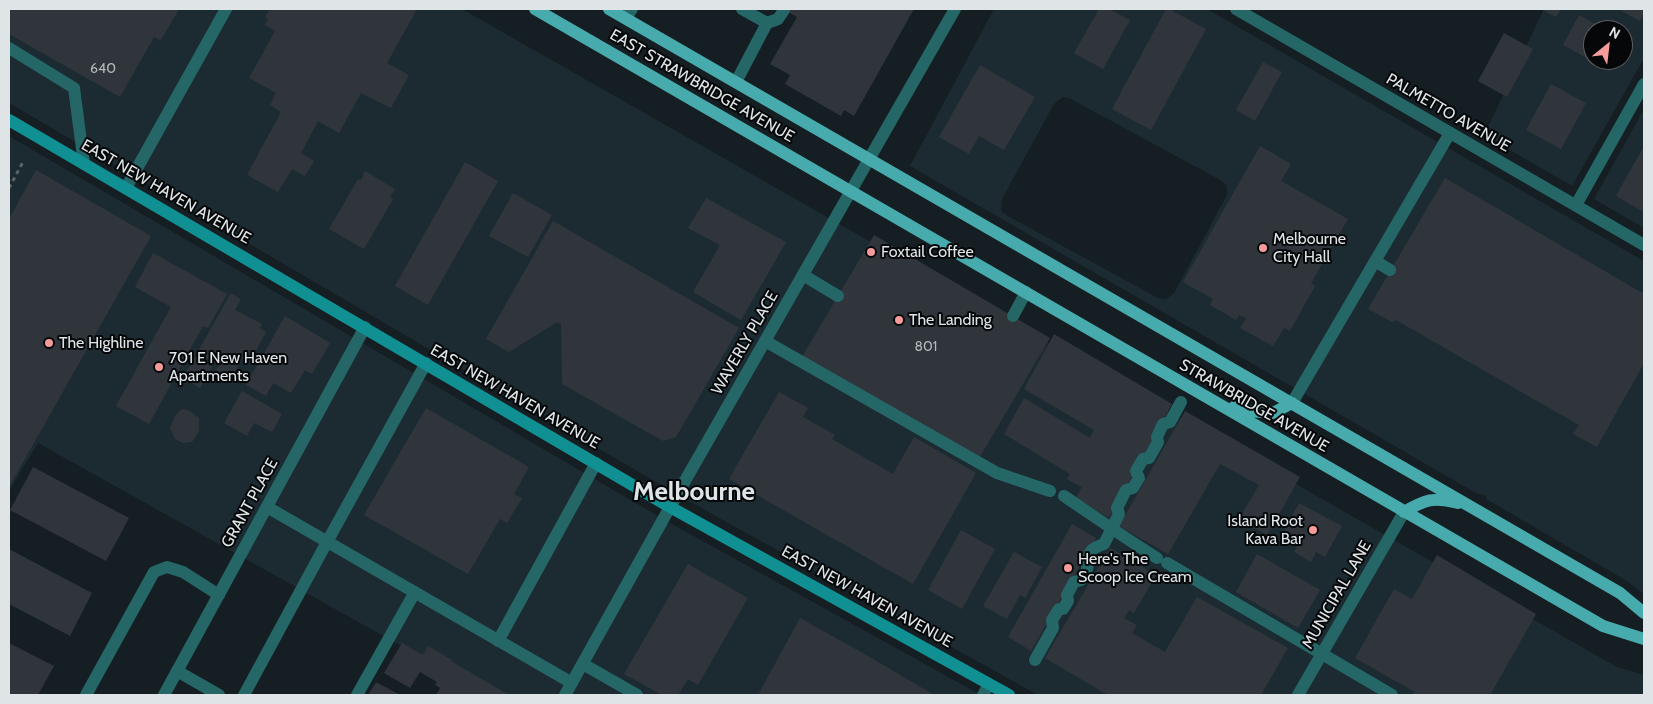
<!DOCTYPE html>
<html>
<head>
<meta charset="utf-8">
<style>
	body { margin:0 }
	#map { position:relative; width:1653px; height:704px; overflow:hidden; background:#151e22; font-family:Cabin,sans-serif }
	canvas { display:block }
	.frame { position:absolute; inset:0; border:10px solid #dfe4e7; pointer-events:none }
	.north { position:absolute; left:1583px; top:20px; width:50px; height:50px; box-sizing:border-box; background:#050709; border:1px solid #5c5f62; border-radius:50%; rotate:29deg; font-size:14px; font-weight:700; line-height:20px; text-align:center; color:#dfe4e7 }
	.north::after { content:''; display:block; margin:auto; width:18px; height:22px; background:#f59b9a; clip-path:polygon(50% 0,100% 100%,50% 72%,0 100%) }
</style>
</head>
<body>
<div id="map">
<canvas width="1653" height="704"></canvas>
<div class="frame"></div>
<div class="north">N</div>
</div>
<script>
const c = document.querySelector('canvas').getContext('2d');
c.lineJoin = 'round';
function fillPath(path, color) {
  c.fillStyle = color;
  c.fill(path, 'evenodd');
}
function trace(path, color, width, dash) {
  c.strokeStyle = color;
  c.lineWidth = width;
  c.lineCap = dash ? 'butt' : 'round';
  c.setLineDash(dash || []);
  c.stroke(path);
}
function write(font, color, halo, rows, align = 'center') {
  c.font = font + ' Cabin,sans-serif';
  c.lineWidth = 4;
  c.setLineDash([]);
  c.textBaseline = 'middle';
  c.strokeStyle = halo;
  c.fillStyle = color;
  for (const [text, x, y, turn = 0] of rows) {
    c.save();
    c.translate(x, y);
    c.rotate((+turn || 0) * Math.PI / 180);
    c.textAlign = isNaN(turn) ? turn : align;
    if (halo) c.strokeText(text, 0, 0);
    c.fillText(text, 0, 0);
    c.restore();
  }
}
fillPath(new Path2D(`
	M9 9H462L1617 667 1644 675V695H1038L678 495 9 103Z
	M994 9H1207L1644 261V594L1627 581 1486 499 1487 496 1476 493 910 166ZM1063 97 1069 98 1222 181 1227 186V193L1226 197 1174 293 1168 298 1165 299 1158 298 1006 215 1001 210 1002 199 1054 104Z
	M1544 9H1644V58L1572 186 1484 135ZM1593 30H1623V60H1593Z
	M1644 109V228L1594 199Z
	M9 136 663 519 981 695H489L38 443 9 491Z`), '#1c2b32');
fillPath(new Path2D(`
	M9 9H179L161 40 154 37 120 97 9 34Z
	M270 9H417L387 63 409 75 391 108 361 93 339 133 318 121 301 153 314 161 305 176 292 169 278 192 247 175 281 112 270 105 276 93 249 78 275 31 265 25 268 19 265 17Z
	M783 9H914L854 116 844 110 841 116 785 84 790 75 770 64 797 17Z
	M1099 9H1109L1130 20 1103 69 1074 53Z
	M1166 9H1169L1206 29 1151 130 1112 109Z
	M1541 9H1561L1556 17Z
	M1618 9H1644V13L1640 21Z
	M1579 15 1606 30H1593V60H1616L1610 71 1563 45Z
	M1504 33 1533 49 1507 97 1478 81Z
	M1263 62 1282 72 1255 121 1236 110Z
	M980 65 1035 97 1004 150 979 136 969 154 939 137Z
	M1551 84 1586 103 1561 149 1526 130Z
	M1260 146 1291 164 1281 181 1348 219 1311 283 1315 286 1290 331 1284 328 1273 346 1240 328 1246 318 1239 315 1236 320 1210 305 1213 299 1183 282Z
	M1644 146V212L1616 196Z
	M465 162 498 181 428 305 395 286Z
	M36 170 151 236 9 487V219Z
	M365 171 395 189 390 197 393 199 364 249 329 229 358 179 361 180Z
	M1445 178 1644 294V363L1597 447 1573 434 1579 425 1396 320 1392 322 1368 309Z
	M513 193 552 215 528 257 489 236Z
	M706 198 786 242 741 320 693 292 720 245 688 228Z
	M553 221 739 328 676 437 663 441 562 384 561 324 557 322 509 352 486 339Z
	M874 235 1050 338 978 460 802 357Z
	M153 253 227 294 208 328 203 326 149 424 116 406 171 307 135 287Z
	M231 293 241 299 235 310 262 324 260 328 266 332 250 362 243 357 229 382 214 374 219 365 197 353Z
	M285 316 330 343 312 374 305 370 291 393 273 383 266 396 246 385Z
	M1054 334 1172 404 1109 518 1076 498 1082 487 1067 479 1070 474 1004 434 1024 398 1090 438 1094 430 1024 389Z
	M195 357 212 367 200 388 183 378Z
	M242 391 282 414 272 432 254 423 247 436 224 423Z
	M779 392 808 408 803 417 835 435 832 439 893 474 914 437 976 473 913 584 729 479Z
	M426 408 529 467 514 494 522 498 507 523 500 519 468 574 364 515Z
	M182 409 190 411 199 418V431L192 442 183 443 175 439 170 428 175 416Z
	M1185 411 1300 477 1267 535 1239 519 1259 485 1220 464 1168 554 1119 526Z
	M33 467 129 518 106 561 10 510Z
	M1299 503 1342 526 1325 557 1316 552 1311 562 1294 552 1300 542 1283 533Z
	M1072 524 1096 538 1031 651 1008 637Z
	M961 530 995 549 962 609 928 590Z
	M1110 548 1156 575 1134 613 1129 610 1124 618 1137 625 1132 633 1165 652 1197 597 1288 648 1261 695H1108L1045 658Z
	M9 549 92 593 70 636 9 604Z
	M1014 552 1042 567 1025 598 1020 595 1007 619 983 606Z
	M1257 554 1320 590 1298 628 1236 592Z
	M1437 555 1536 614 1490 695H1411L1415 692 1355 658 1394 589 1412 599Z
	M688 564 748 598 698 685 688 679 678 695H662L624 674Z
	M800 618 875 660 934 695H758Z
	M9 643 54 666 38 695H9Z
	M402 643 423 655 428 646 452 660 451 661 509 695H436L440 688 435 685 437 682 420 672 410 688 384 673Z
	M376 682 400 695H368Z`), '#30353c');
trace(new Path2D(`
	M9 188 24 160`), '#5c6468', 3, [4, 4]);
trace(new Path2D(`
	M742 9 767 23
	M626 18 632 9
	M9 48 74 88 84 164
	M736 82 767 23 778 19 784 10
	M1375 261 1390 270
	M803 275 838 296
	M1013 316 1026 292
	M765 341 997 473 1050 491
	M1292 403 1450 133
	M267 507 572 683
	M1167 563 1392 695
	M498 641 596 463
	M583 664 637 695
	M177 671 219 695
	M86 695 154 572 167 567 183 572 219 595
	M244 695 327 542 426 363
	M357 695 415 592`), '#256667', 12);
trace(new Path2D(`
	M1236 9 1644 245
	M126 188 226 9
	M1576 205 1644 84
	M1064 496C1095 517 1125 538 1157 558
	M1035 660 1053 628 1052 620 1059 609H1063L1068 601 1067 595 1074 582 1081 580C1083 577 1086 573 1087 569 1090 554 1086 550 1104 544L1119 514 1117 508 1126 490 1133 488 1139 478 1136 471 1143 459 1149 458 1158 442 1157 437 1163 424 1170 422 1181 402
	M164 695 365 327
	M565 695 670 507 955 9
	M983 695 989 684
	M1298 695 1404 512`), '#256667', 12);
trace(new Path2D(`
	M9 120 670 507 1009 695`), '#109092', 12);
trace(new Path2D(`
	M535 9 1603 626 1644 639
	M609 9 1620 593 1644 613
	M1234 407 1249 411 1273 413 1292 403
	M1404 512C1426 499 1433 497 1458 503`), '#47abad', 12);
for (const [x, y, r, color] of [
	[1263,248,5,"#f59b9a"],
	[871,252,5,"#f59b9a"],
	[899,320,5,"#f59b9a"],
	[49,343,5,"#f59b9a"],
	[159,367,5,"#f59b9a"],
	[1313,530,5,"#f59b9a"],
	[1068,568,5,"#f59b9a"]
]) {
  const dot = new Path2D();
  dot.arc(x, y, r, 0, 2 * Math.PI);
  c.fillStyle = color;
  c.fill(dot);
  trace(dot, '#050709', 2);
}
write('14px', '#b3b8bc', null, [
	["640",103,69],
	["801",926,347]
]);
write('16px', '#dfe4e7', '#050709', [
	["EAST STRAWBRIDGE AVENUE",702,86,30],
	["PALMETTO AVENUE",1448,113,30],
	["EAST NEW HAVEN AVENUE",166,192,30],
	["WAVERLY PLACE",745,343,-60],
	["EAST NEW HAVEN AVENUE",515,397,30],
	["STRAWBRIDGE AVENUE",1254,406,30],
	["GRANT PLACE",250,503,-61],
	["MUNICIPAL LANE",1337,595,-60],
	["EAST NEW HAVEN AVENUE",867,597,29]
]);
write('16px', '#dfe4e7', '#050709', [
	["Melbourne",1273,239],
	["City Hall",1273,257],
	["Foxtail Coffee",881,252],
	["The Landing",909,320],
	["The Highline",59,343],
	["701 E New Haven",169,358],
	["Apartments",169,376],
	["Island Root",1303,521,"right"],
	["Kava Bar",1303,539,"right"],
	["Here's The",1078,559],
	["Scoop Ice Cream",1078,577]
], 'left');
write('bold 26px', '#dfe4e7', '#050709', [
	["Melbourne",694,492]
]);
</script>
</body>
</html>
